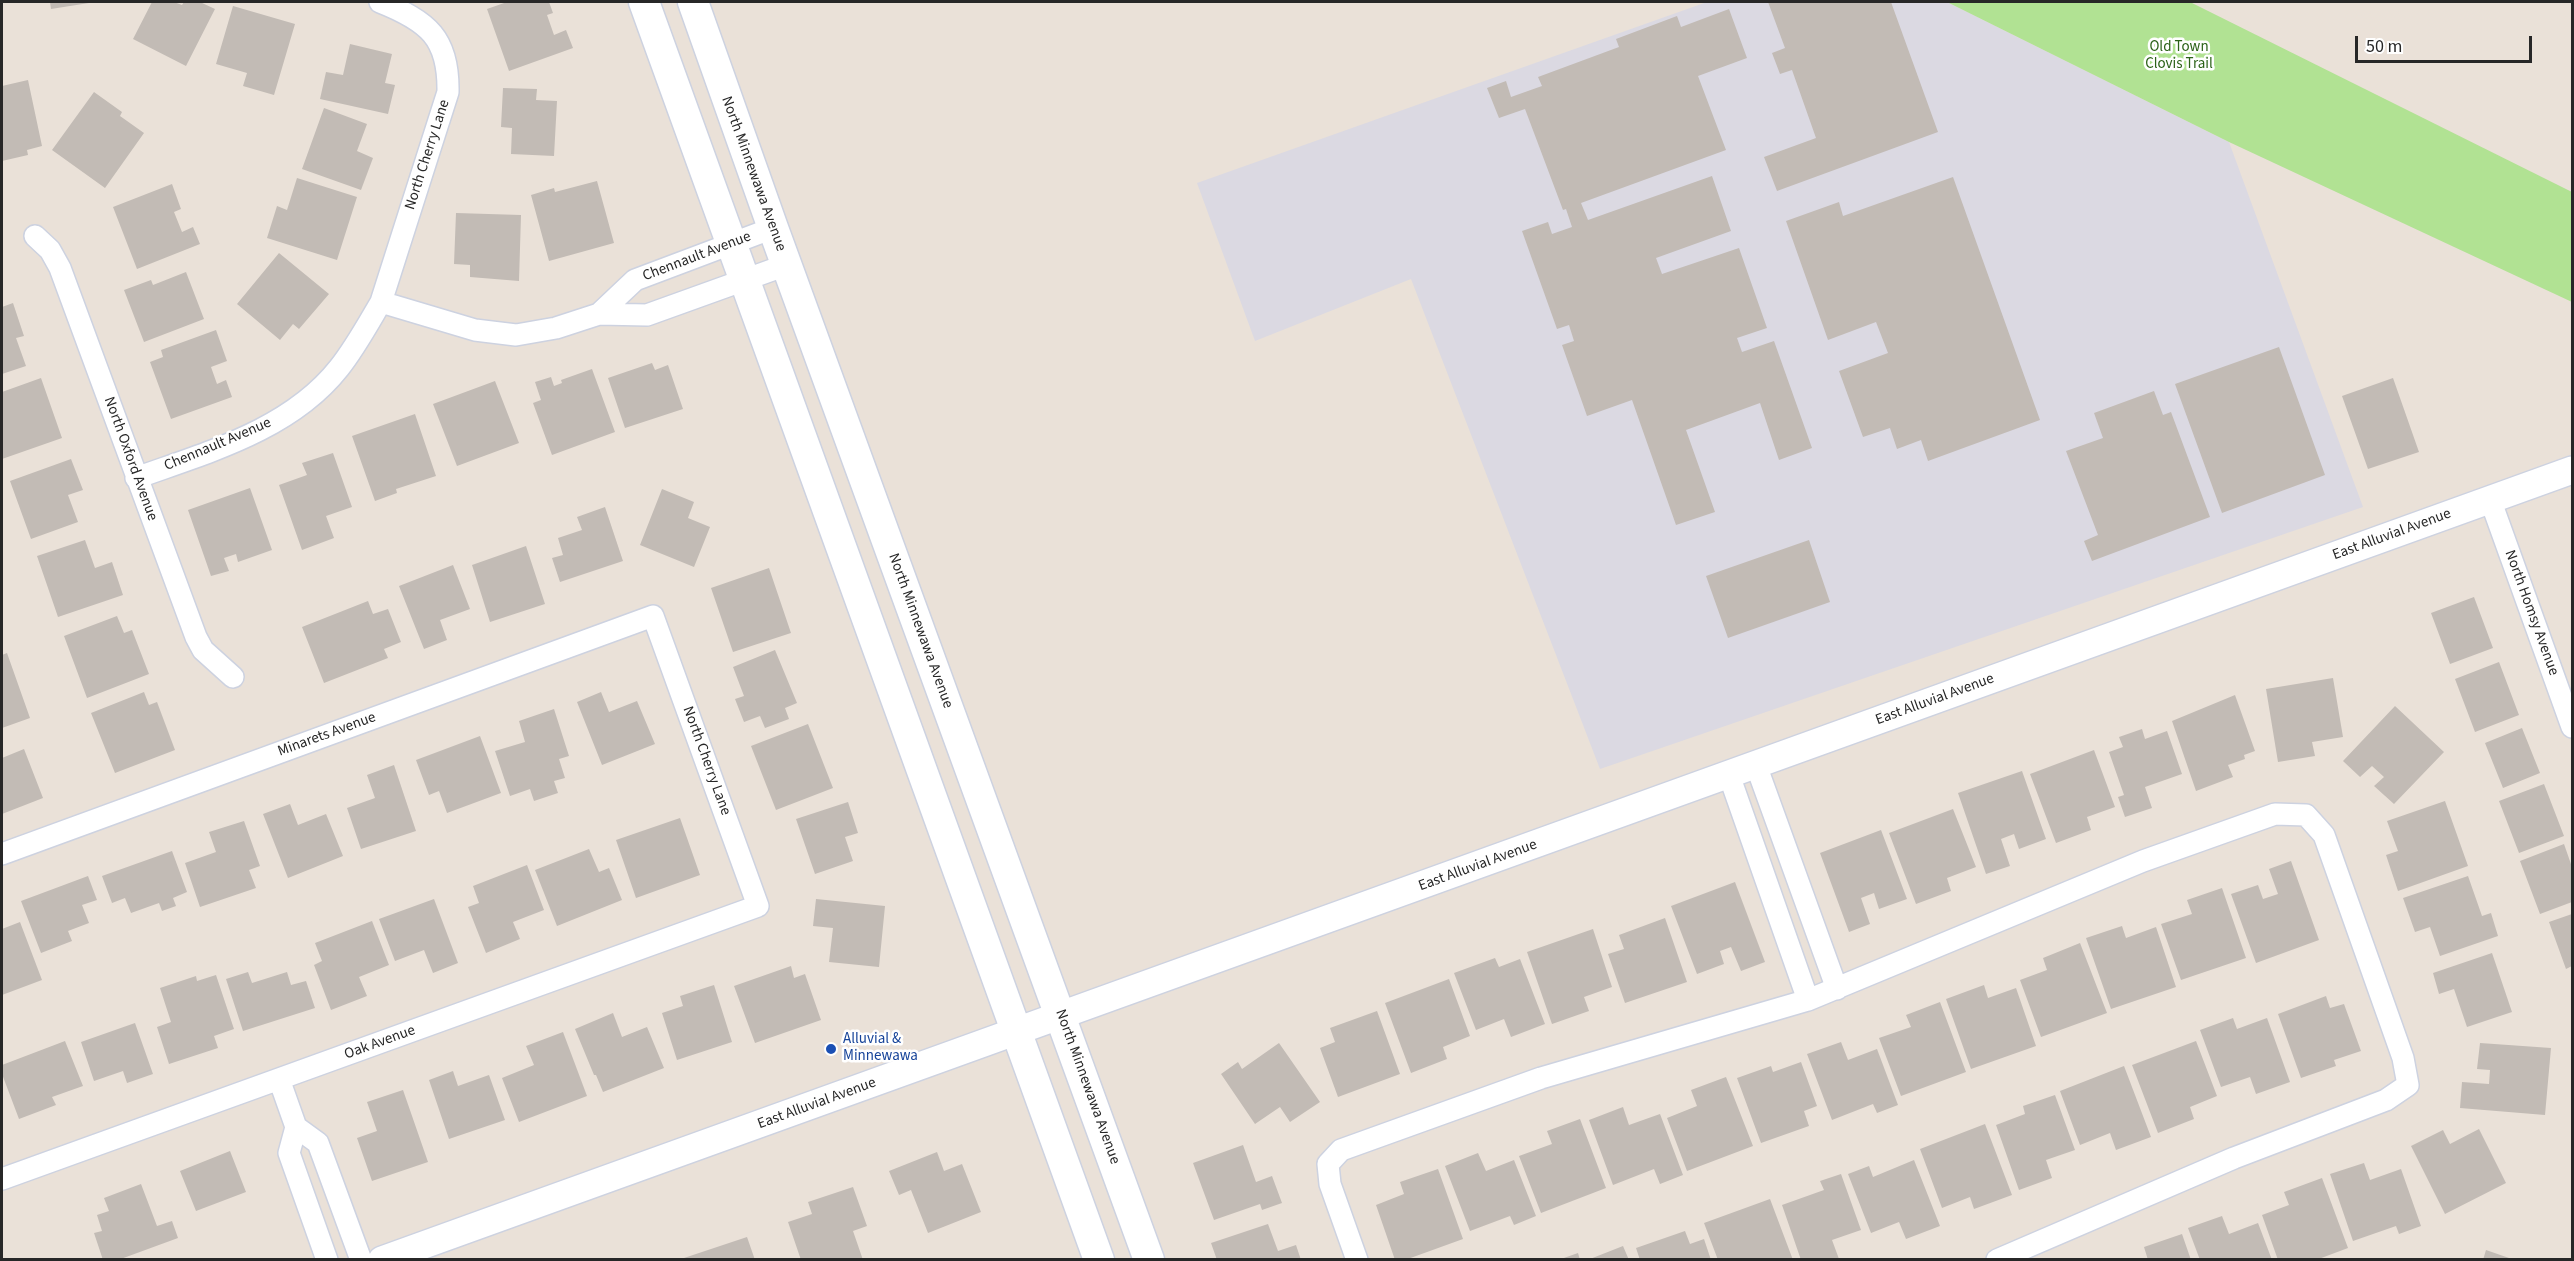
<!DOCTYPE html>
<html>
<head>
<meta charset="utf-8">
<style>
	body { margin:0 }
	#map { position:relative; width:2574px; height:1261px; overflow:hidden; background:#eae1d8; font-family:"Source Sans 3",sans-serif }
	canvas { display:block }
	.frame { position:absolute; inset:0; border:3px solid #272727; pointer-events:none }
	.scale { position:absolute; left:2355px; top:36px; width:177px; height:27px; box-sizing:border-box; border:3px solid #272727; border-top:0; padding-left:8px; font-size:18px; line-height:21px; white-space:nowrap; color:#272727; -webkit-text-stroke:4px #fff; paint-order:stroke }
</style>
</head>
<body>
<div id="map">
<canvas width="2574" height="1261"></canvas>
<div class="frame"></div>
<div class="scale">50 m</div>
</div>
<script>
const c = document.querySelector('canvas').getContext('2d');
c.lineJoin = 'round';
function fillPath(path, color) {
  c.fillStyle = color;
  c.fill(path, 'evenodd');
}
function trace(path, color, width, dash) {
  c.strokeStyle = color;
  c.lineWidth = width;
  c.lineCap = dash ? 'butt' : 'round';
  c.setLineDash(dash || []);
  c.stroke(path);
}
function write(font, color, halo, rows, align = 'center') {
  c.font = font + ' "Source Sans 3",sans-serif';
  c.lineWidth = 5;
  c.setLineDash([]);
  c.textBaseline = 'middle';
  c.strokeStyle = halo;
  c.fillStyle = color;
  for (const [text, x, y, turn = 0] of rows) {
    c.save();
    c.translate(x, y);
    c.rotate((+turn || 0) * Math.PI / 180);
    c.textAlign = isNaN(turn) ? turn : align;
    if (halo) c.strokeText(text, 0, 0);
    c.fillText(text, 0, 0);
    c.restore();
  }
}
fillPath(new Path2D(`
	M1707 2H1947L2229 142 2363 507 1600 769 1411 279 1255 341 1197 183Z`), '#dbd9e2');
fillPath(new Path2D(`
	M1947 2H2190L2572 192V302L2229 142Z`), '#b1e293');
fillPath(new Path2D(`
	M50 2H88L89 3 51 9Z
	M152 2H174L182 5 184 2H200L215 9 186 66 133 39Z
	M507 2H549L553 13 547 15 554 35 566 30 573 48 509 71 487 9Z
	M1768 2H1891L1938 132 1777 191 1764 157 1816 138 1792 70 1780 74 1772 53 1785 48Z
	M233 6 295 24 274 95 243 86 247 73 216 64Z
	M1729 9 1747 58 1698 76 1726 150 1581 203 1588 220 1712 176 1731 231 1656 258 1662 274 1739 248 1767 328 1737 338 1742 352 1774 341 1812 448 1779 460 1760 403 1686 430 1715 512 1676 525 1632 400 1587 416 1562 345 1574 341 1569 325 1557 329 1522 231 1548 222 1552 234 1572 227 1566 209 1563 210 1525 109 1499 118 1487 88 1506 81 1511 97 1542 86 1538 77 1619 47 1616 39 1677 16 1681 27Z
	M350 44 392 54 385 83 395 85 388 114 320 99 326 72 343 75Z
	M28 80 42 146 27 150 28 155 2 161V86Z
	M503 88 537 89 536 100 557 101 554 156 511 154 512 128 501 127Z
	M94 92 122 112 120 116 144 133 105 188 52 150Z
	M324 108 367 124 357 151 373 158 361 190 302 169Z
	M1953 177 2040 420 1928 461 1921 440 1897 449 1890 428 1863 437 1839 371 1888 353 1876 322 1828 340 1786 221 1839 202 1843 216Z
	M297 178 357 197 337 260 267 238 277 206 287 210Z
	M597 181 614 243 549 261 531 195 554 188 555 192Z
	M172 184 181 209 174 212 182 232 193 227 200 244 137 269 113 207Z
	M456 213 521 215 519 281 470 277V265L454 264Z
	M279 253 329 294 299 329 293 324 280 340 237 304Z
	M186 272 204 319 144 342 124 290 151 280 153 285Z
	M13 303 24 336 16 338 26 366 2 374V307Z
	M216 330 227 361 211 367 217 384 226 380 232 397 171 419 150 362 163 357 161 350Z
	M2279 347 2325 475 2222 513 2175 384Z
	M652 363 655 370 668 365 683 409 625 428 608 378Z
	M592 369 615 432 552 455 533 403 541 400 535 382 551 377 554 386 562 383 561 380Z
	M41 378 62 438 2 459V392Z
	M2393 378 2419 452 2368 469 2342 396Z
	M495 381 519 443 457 466 433 404Z
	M2154 391 2163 415 2171 412 2210 517 2092 561 2084 541 2098 535 2066 451 2103 438 2094 413Z
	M415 414 436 476 396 489 397 493 375 501 352 436Z
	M333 453 352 507 326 516 334 538 302 550 279 485 307 475 302 463Z
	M71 459 83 490 68 495 78 522 31 539 10 481Z
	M250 488 272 550 238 562 236 554 224 558 229 571 211 576 188 510Z
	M662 489 694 502 688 518 710 527 694 567 640 545Z
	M605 507 623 561 560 582 552 558 563 555 558 538 582 530 577 517Z
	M85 540 95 568 112 562 123 595 58 617 37 556Z
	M1809 540 1830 602 1728 638 1706 576Z
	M526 546 545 604 490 622 472 565Z
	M453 565 470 609 440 620 447 640 424 649 399 586Z
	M769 568 791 633 733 652 711 588Z
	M2474 597 2493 648 2450 664 2431 613Z
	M368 601 373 614 388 609 401 642 384 649 388 658 324 683 302 627Z
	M117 616 124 633 132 630 149 674 87 698 64 636Z
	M775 650 797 703 785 708 789 719 765 728 760 716 744 722 735 699 744 696 733 667Z
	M7 653 30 718 2 728V655Z
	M2499 662 2519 715 2475 732 2455 679Z
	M2333 678 2343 737 2312 742 2315 756 2278 762 2266 689Z
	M144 692 149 705 157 702 175 750 115 773 91 713Z
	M601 692 609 712 637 701 655 744 602 765 577 702Z
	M2235 695 2255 751 2244 755 2245 759 2228 765 2233 777 2196 791 2172 721Z
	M2395 706 2444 752 2394 804 2374 786 2384 777 2372 766 2360 777 2343 761Z
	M554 709 569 756 559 759 565 778 554 781 558 793 534 801 530 789 510 796 495 751 525 742 519 721Z
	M808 724 833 788 776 810 751 746Z
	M2522 728 2540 773 2503 788 2485 743Z
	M2142 729 2145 739 2167 731 2182 774 2145 787 2152 808 2125 817 2118 797 2124 795 2109 752 2123 747 2119 737Z
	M480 736 501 793 447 813 439 791 429 795 416 760Z
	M24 749 43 798 2 814V758Z
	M2094 750 2115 807 2087 817 2091 830 2056 843 2030 774Z
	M394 765 416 831 361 849 347 808 375 798 367 775Z
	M2022 771 2046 839 2019 849 2014 834 2001 839 2010 866 1986 874 1958 793Z
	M2544 784 2564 836 2519 853 2499 801Z
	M2445 801 2468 866 2398 891 2386 855 2398 851 2387 821Z
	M848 802 858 833 845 837 853 861 815 874 796 819Z
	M290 804 298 825 326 814 343 856 288 878 263 814Z
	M1953 809 1976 867 1947 878 1951 891 1916 904 1889 833Z
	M680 818 700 875 636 898 616 840Z
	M244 821 260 866 249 870 256 888 200 907 185 863 216 852 209 832Z
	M1881 830 1907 899 1879 909 1874 893 1861 898 1870 924 1849 932 1820 853Z
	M2564 844 2572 867V902L2540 914 2520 861Z
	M589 849 599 872 609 868 622 900 557 926 535 870Z
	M172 851 187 892 173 898 176 906 162 911 159 903 131 913 125 898 112 903 102 876Z
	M2291 861 2319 940 2256 963 2231 894 2258 885 2263 899 2278 894 2269 869Z
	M527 865 544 910 513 922 520 939 486 953 468 907 479 903 473 886Z
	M88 876 97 900 82 905 89 923 68 931 72 941 41 953 21 901Z
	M2468 876 2482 916 2491 913 2498 936 2440 956 2430 927 2415 932 2403 898Z
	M1735 882 1765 962 1741 971 1731 947 1720 951 1724 964 1697 974 1671 906Z
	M2222 888 2246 958 2181 980 2161 924 2192 914 2187 900Z
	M434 899 458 963 433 973 424 950 395 961 379 919Z
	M816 899 885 906 879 967 829 962 833 928 813 926Z
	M2572 914V966L2566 969 2549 922Z
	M1665 918 1687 982 1625 1003 1608 954 1624 949 1619 935Z
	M372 921 389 965 359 977 367 996 331 1010 314 965 322 961 315 943Z
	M20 922 42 980 2 995V929Z
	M2122 926 2126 938 2156 927 2176 987 2111 1009 2086 938Z
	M1593 929 1612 987 1584 997 1589 1011 1552 1024 1527 952Z
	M2080 943 2107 1013 2041 1037 2020 980 2047 970 2043 958Z
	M2492 953 2512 1012 2467 1027 2454 989 2439 994 2433 973Z
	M1495 958 1499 967 1520 959 1545 1024 1511 1037 1504 1019 1476 1030 1454 973Z
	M791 966 794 978 805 974 821 1020 755 1043 734 986Z
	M248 972 252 983 287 972 291 985 306 981 315 1008 243 1031 226 979Z
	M216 975 234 1029 214 1036 218 1048 169 1064 157 1027 171 1022 160 988 196 976 197 981Z
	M1449 979 1470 1036 1443 1047 1447 1059 1411 1073 1385 1003Z
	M714 985 732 1042 677 1060 662 1013 683 1006 680 996Z
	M1984 985 1988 998 2016 988 2036 1046 1971 1069 1946 999Z
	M2326 996 2330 1008 2344 1004 2361 1051 2334 1060 2336 1066 2301 1078 2278 1014Z
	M1940 1002 1966 1072 1901 1096 1879 1038 1911 1027 1906 1015Z
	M1377 1011 1400 1074 1338 1097 1320 1048 1335 1042 1330 1028Z
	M613 1013 622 1037 647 1027 664 1068 603 1092 596 1075H594L575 1029Z
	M2233 1018 2237 1029 2267 1018 2290 1082 2256 1094 2250 1077 2221 1087 2200 1030Z
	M135 1023 153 1074 127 1083 123 1071 94 1081 81 1042Z
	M563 1032 587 1096 519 1122 502 1078 534 1065 526 1046Z
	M65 1041 83 1086 52 1097 56 1105 19 1119 2 1074V1065Z
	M2196 1041 2217 1096 2190 1107 2194 1119 2158 1133 2132 1065Z
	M1841 1042 1848 1060 1877 1049 1898 1105 1877 1113 1873 1104 1832 1120 1807 1054Z
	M1279 1043 1320 1102 1290 1122 1280 1107 1255 1124 1221 1074 1238 1062 1242 1069Z
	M2480 1043 2551 1048 2545 1115 2460 1108 2462 1082 2489 1084 2490 1070 2477 1069Z
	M1801 1062 1817 1106 1804 1111 1809 1126 1761 1143 1737 1078 1771 1066 1773 1072Z
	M2124 1066 2151 1137 2116 1150 2110 1133 2080 1145 2060 1091Z
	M453 1071 458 1086 489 1075 505 1120 449 1139 429 1080Z
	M1726 1077 1753 1146 1687 1171 1667 1118 1697 1106 1691 1090Z
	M403 1090 428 1162 372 1181 357 1138 377 1131 367 1102Z
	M2055 1095 2075 1150 2046 1160 2052 1178 2019 1190 1996 1125 2025 1114 2023 1106Z
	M1623 1107 1629 1125 1660 1114 1683 1175 1660 1184 1654 1169 1613 1185 1589 1120Z
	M1580 1119 1606 1188 1541 1213 1519 1156 1552 1144 1547 1131Z
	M1985 1124 2012 1195 1974 1209 1970 1197 1942 1208 1920 1149Z
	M2479 1129 2506 1183 2445 1214 2411 1146 2443 1130 2450 1144Z
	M1243 1145 1256 1182 1272 1176 1282 1203 1262 1210 1260 1204 1214 1220 1193 1163Z
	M230 1151 246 1192 196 1211 180 1171Z
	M937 1152 944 1171 962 1164 981 1212 928 1233 911 1190 899 1195 889 1171Z
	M1478 1153 1486 1171 1514 1160 1536 1216 1514 1225 1510 1216 1470 1231 1445 1166Z
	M1914 1160 1940 1226 1906 1239 1899 1222 1871 1233 1848 1174 1869 1166 1873 1177Z
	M2364 1163 2370 1180 2401 1169 2421 1226 2399 1234 2396 1226 2353 1241 2330 1174Z
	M1438 1169 1463 1239 1405 1260H1395L1376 1205 1404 1194 1400 1182Z
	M1841 1174 1861 1230 1832 1240 1839 1259 1801 1260 1782 1205 1824 1190 1820 1181Z
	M2322 1178 2348 1248 2316 1260H2278L2262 1215 2289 1205 2284 1192Z
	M141 1184 157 1226 172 1221 178 1238 118 1260H103L94 1233 102 1231 97 1215 109 1211 104 1198Z
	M853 1187 867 1226 853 1231 863 1260H801L788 1222 812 1214 808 1202Z
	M1770 1199 1793 1260H1718L1704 1223Z
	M2222 1216 2229 1234 2258 1223 2272 1260H2200L2188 1228Z
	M1268 1224 1278 1251 1296 1245 1301 1260H1217L1211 1243Z
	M1685 1231 1690 1244 1704 1239 1711 1260H1640L1636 1248Z
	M2182 1234 2191 1260H2148L2144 1247Z
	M747 1237 755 1260H681V1259Z
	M1623 1246 1629 1260H1590V1259Z
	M2486 1250 2509 1258V1260H2483Z
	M1578 1253 1580 1260H1561V1259Z`), '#c2bbb5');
const minor = new Path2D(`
	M380 2C428 21 449 38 448 92L381 302
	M35 236 50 250 60 268 196 637 203 650 233 677
	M599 314 635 280 773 228
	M136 478C208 452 290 430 339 368 355 348 368 324 381 302L475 330 516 335 556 328 599 314 647 315 786 265
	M2490 499 2572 727
	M1756 765 1837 989
	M1729 775 1808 1000
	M2 854 653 616 758 906 2 1179
	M279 1079 296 1127 318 1143 361 1260
	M296 1127 289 1153 327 1260
	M1357 1260 1330 1184 1328 1164 1341 1150 1541 1078 1808 1000 2143 861 2275 814 2306 815 2324 835 2403 1058 2408 1085 2386 1100 2234 1158 1997 1260`);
const tertiary = new Path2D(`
	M382 1260 2572 470`);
const secondary = new Path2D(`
	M644 2 1099 1260
	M693 2 773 228 1149 1260`);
trace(minor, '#cdd2e0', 24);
trace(tertiary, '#cdd2e0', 30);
trace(secondary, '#cdd2e0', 33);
trace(minor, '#fff', 21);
trace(tertiary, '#fff', 27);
trace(secondary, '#fff', 30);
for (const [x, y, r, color] of [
	[831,1049,6,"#1a4fb4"]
]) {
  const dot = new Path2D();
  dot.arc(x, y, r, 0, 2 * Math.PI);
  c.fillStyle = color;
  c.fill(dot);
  trace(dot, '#fff', 2);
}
write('15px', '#2b6218', '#fff', [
	["Old Town",2179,48],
	["Clovis Trail",2179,65]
]);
write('15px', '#272727', '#fff', [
	["North Cherry Lane",428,155,-72],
	["North Minnewawa Avenue",753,174,70],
	["Chennault Avenue",697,257,-21],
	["Chennault Avenue",218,445,-23],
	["North Oxford Avenue",130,459,70],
	["East Alluvial Avenue",2392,535,-20],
	["North Homsy Avenue",2531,613,70],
	["North Minnewawa Avenue",920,631,70],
	["East Alluvial Avenue",1935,700,-20],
	["Minarets Avenue",327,735,-20],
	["North Cherry Lane",706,761,70],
	["East Alluvial Avenue",1478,866,-20],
	["Oak Avenue",380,1043,-20],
	["North Minnewawa Avenue",1087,1087,70],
	["East Alluvial Avenue",817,1104,-20]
]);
write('15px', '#164399', '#fff', [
	["Alluvial &",843,1040],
	["Minnewawa",843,1057]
], 'left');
</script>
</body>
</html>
